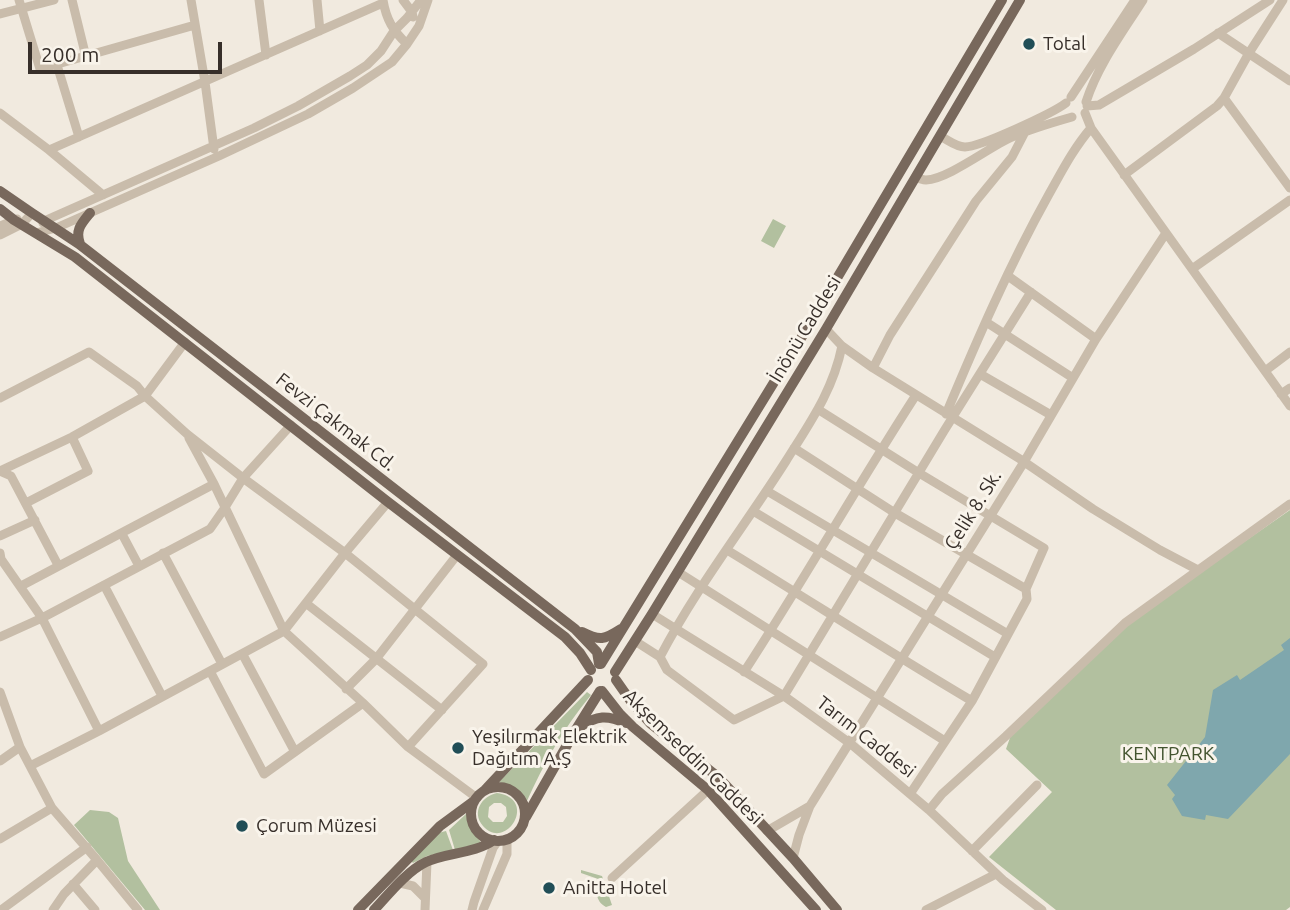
<!DOCTYPE html>
<html>
<head>
<meta charset="utf-8">
<style>
	body { margin:0 }
	#map { position:relative; width:1290px; height:910px; overflow:hidden; background:#f1eadf; font-family:Ubuntu,sans-serif }
	canvas { display:block }
	.scale { position:absolute; left:28px; top:42px; width:194px; height:32px; box-sizing:border-box; border:4px solid #372f2a; border-top:0; padding-left:9px; font-size:21px; line-height:24px; white-space:nowrap; color:#372f2a; -webkit-text-stroke:5px #f9f4eb; paint-order:stroke }
</style>
</head>
<body>
<div id="map">
<canvas width="1290" height="910"></canvas>
<div class="scale">200 m</div>
</div>
<script>
const c = document.querySelector('canvas').getContext('2d');
c.lineJoin = 'round';
function fillPath(path, color) {
  c.fillStyle = color;
  c.fill(path, 'evenodd');
}
function trace(path, color, width, dash) {
  c.strokeStyle = color;
  c.lineWidth = width;
  c.lineCap = dash ? 'butt' : 'round';
  c.setLineDash(dash || []);
  c.stroke(path);
}
function write(font, color, halo, rows, align = 'center') {
  c.font = font + ' Ubuntu,sans-serif';
  c.lineWidth = 6;
  c.setLineDash([]);
  c.textBaseline = 'middle';
  c.strokeStyle = halo;
  c.fillStyle = color;
  for (const [text, x, y, turn = 0] of rows) {
    c.save();
    c.translate(x, y);
    c.rotate((+turn || 0) * Math.PI / 180);
    c.textAlign = isNaN(turn) ? turn : align;
    if (halo) c.strokeText(text, 0, 0);
    c.fillText(text, 0, 0);
    c.restore();
  }
}
fillPath(new Path2D(`
	M773 219 786 226 774 248 761 241Z
	M1290 510V907L1286 910H1056L989 857 1052 792 1006 749 1011 735 1133 619Z
	M587 692 591 695C563 729 544 763 526 803 518 792 511 786 499 782Z
	M497 793C539 799 506 852 483 826 471 812 482 796 497 793ZM494 803H501L506 807 507 816 503 822H493L488 817 489 807Z
	M90 810 109 812 118 818 128 861 160 910H145L74 825Z
	M467 813 471 825 481 843 455 850 449 830Z
	M446 831 453 850 427 856 413 863 411 861 438 833Z
	M581 870 602 876 612 905 606 907C595 901 595 890 601 880L581 873Z`), '#b2c09f');
fillPath(new Path2D(`
	M1290 638V754L1228 819 1206 815 1205 820 1182 816 1172 799 1175 795 1167 785 1205 737 1213 690 1237 675 1240 680 1284 650 1281 645Z`), '#7fa7ad');
trace(new Path2D(`
	M19 0 40 69 195 25
	M72 0 86 57
	M191 0 205 82 214 149
	M259 0 266 55
	M317 0 320 31
	M383 0C386 19 393 31 407 44
	M403 0 412 12 413 17
	M0 14 54 0
	M1218 33 1290 81
	M57 65 79 137
	M1071 97 1135 0
	M1224 98 1290 188
	M1086 102C1098 65 1122 33 1143 0
	M1087 106 1099 105 1194 49 1270 0
	M0 113 49 150 103 195
	M1085 113 1091 128 1290 406
	M940 136C948 140 956 147 965 147 980 147 1053 113 1066 103
	M49 150 383 3
	M1124 175 1217 106 1224 98 1249 53 1283 0
	M915 178C919 178 922 180 926 180 948 179 988 148 1010 138 1030 129 1051 123 1072 117
	M43 223 44 221 254 128 298 106 350 76 367 65 381 51 394 31 407 18 421 0
	M0 226 17 219
	M36 233 56 228 219 156 308 114 353 88 392 62 407 44 419 26 428 0
	M0 235 22 224 32 213
	M1192 269 1290 200
	M1008 276 1096 339
	M986 322 1073 378
	M826 329 842 346 873 368 1020 459 1093 509 1160 550 1198 570
	M842 346C833 391 809 424 786 461 744 527 696 588 660 657L667 670 734 720 784 696 944 431 1031 292
	M873 368 890 335 976 201 1012 157 1025 132
	M1265 371 1290 352
	M980 374 1051 415
	M1281 394 1290 388
	M0 398 89 352 137 386 145 396 187 434 243 478 345 553 483 664 408 747
	M819 410 919 473 1044 548 1026 589 1027 599 972 701 910 794
	M946 414C977 340 1009 266 1048 196 1061 173 1073 149 1091 128
	M189 438 214 484 284 631 363 703 408 747 477 798
	M794 448 895 513 1026 589
	M0 471 72 437 145 396 185 342
	M0 471 11 476 58 565
	M767 491 1008 634
	M26 503 88 471 72 437
	M753 511 995 657
	M122 534 139 566
	M0 536 35 520
	M727 550C809 600 889 652 972 701
	M0 553 1 559 42 618 99 731
	M163 553 222 664
	M678 572 945 741
	M104 585 162 696
	M21 586 214 484
	M307 604 442 710
	M652 614 784 696 851 744 929 810 1003 880 1042 910
	M0 637 42 618 210 529 224 509 243 478 291 425
	M635 641 660 657
	M243 655 295 752
	M210 671 264 774 363 703
	M744 672C804 580 857 486 916 395
	M346 689 376 659 457 555
	M0 692 20 747 52 808 97 860 138 910
	M0 761 20 747
	M30 766 99 731 284 631 345 553 388 502
	M929 810 942 794 1006 736 1125 623 1290 504
	M767 831 810 806
	M0 839 52 808
	M972 851 1037 785
	M793 858 799 835 810 806 1024 462 1096 339 1166 233
	M612 878 708 790
	M400 883 413 886 425 898
	M73 884 95 910
	M1 910 87 847
	M53 910 64 894 97 860
	M425 910 427 862
	M472 910 474 902 493 848 498 841
	M483 910 507 854V839
	M926 910 996 874`), '#c9bcab', 9);
trace(new Path2D(`
	M0 191 32 213 79 244 575 629 597 652 599 664
	M0 209 14 220 75 257 388 502 565 637 580 653 591 670
	M80 244C75 230 81 224 90 213
	M582 632C600 641 604 640 621 629
	M601 664 811 322 1002 0
	M615 672 652 614 826 329 1020 0
	M616 680 630 700 650 723 718 777 793 858 837 910
	M602 691 620 714 633 727 708 790 816 910
	M580 727C597 715 607 715 626 723
	M471 814a27 27 0 1 1 54 0a27 27 0 1 1-54 0Z
	M485 790 588 680
	M526 817 575 731 600 691
	M358 910 440 826 474 801
	M374 910C388 895 407 871 426 862 448 852 474 854 494 840`), '#78685c', 10);
for (const [x, y, r, color] of [
	[1029,44,7,"#214e57"],
	[458,748,7,"#214e57"],
	[242,826,7,"#214e57"],
	[549,888,7,"#214e57"]
]) {
  const dot = new Path2D();
  dot.arc(x, y, r, 0, 2 * Math.PI);
  c.fillStyle = color;
  c.fill(dot);
  trace(dot, '#f9f4eb', 2.5);
}
write('19px', '#372f2a', '#f9f4eb', [
	["Total",1043,44],
	["Yeşilırmak Elektrik",472,737],
	["Dağıtım A.Ş",472,759],
	["Çorum Müzesi",256,826],
	["Anitta Hotel",563,888]
], 'left');
write('19px', '#372f2a', '#f9f4eb', [
	["İnönü Caddesi",805,329,-59],
	["Fevzi Çakmak Cd.",336,422,38],
	["Çelik 8. Sk.",973,510,-58],
	["Tarım Caddesi",866,737,38],
	["Akşemseddin Caddesi",693,757,44]
]);
write('19px', '#43542f', '#f9f4eb', [
	["KENTPARK",1168,754]
]);
</script>
</body>
</html>
